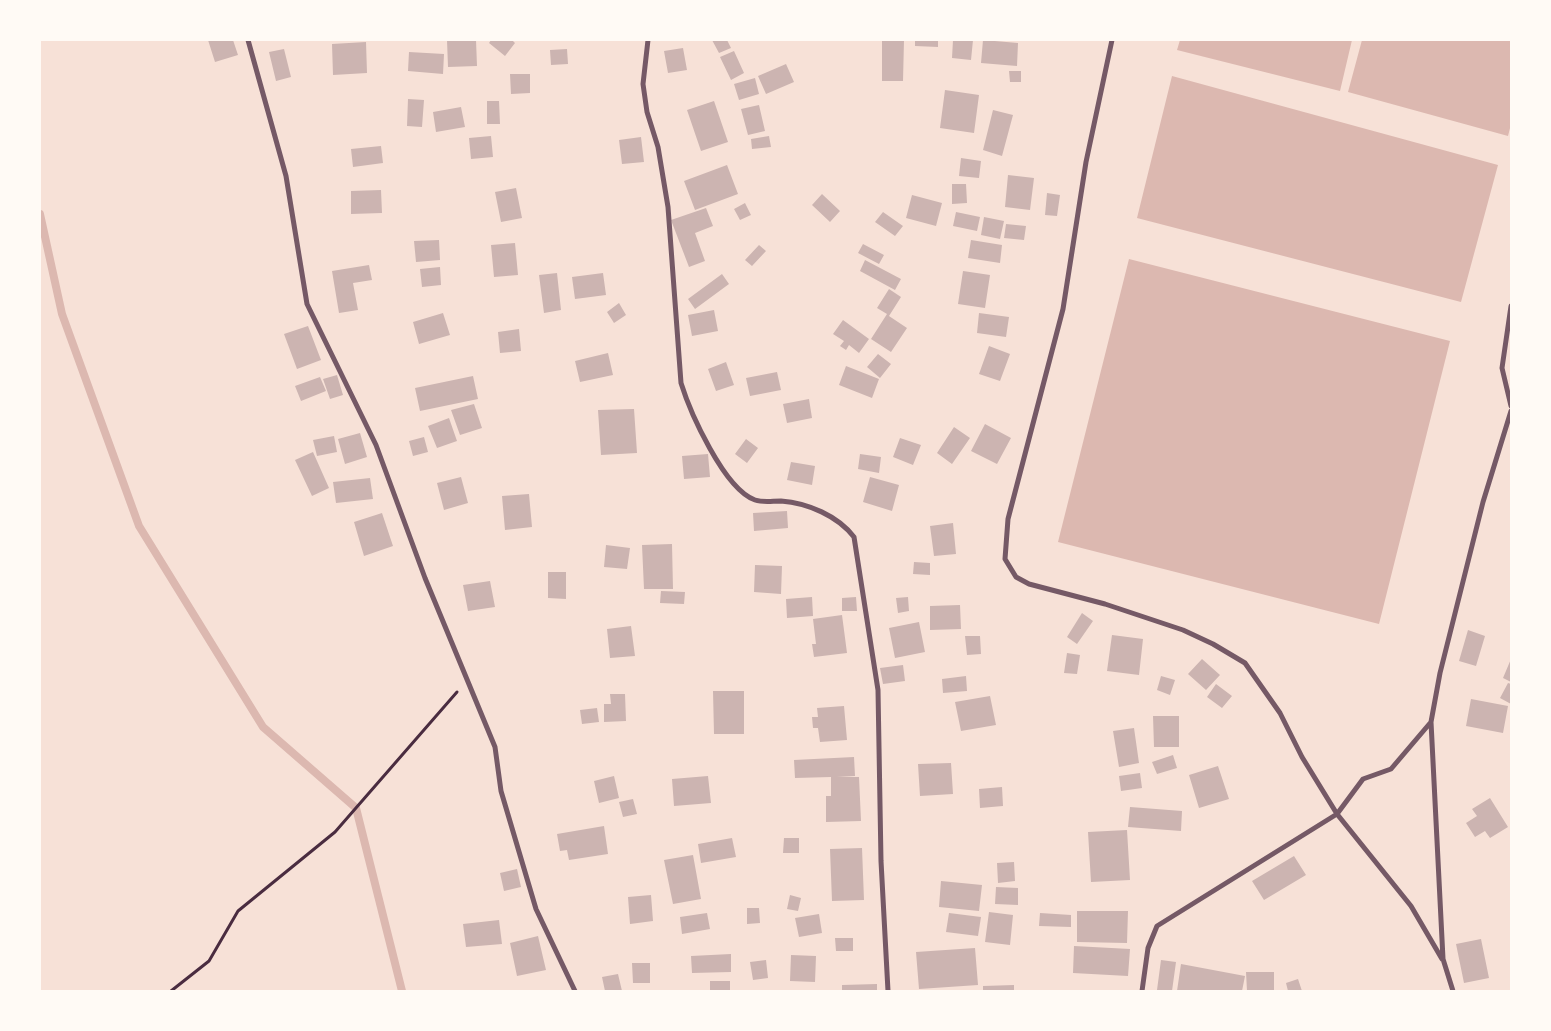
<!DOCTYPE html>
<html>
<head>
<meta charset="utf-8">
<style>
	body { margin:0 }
	#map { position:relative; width:1551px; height:1031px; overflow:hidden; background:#f7e1d7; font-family:Poppins,sans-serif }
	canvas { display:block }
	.frame { position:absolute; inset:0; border:41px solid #fffaf5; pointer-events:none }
</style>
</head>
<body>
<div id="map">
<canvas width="1551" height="1031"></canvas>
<div class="frame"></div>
</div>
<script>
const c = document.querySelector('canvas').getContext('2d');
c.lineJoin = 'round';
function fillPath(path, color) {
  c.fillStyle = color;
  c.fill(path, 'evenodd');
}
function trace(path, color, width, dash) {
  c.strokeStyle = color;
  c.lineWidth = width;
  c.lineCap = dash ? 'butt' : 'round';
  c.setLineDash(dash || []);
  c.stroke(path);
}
fillPath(new Path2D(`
	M1180 40H1352L1340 91 1177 50Z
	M1362 40H1511V124L1508 136 1348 92Z
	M1172 76 1498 165 1461 302 1137 218Z
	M1129 259 1450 341 1379 624 1058 542Z`), '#dcb8b0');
trace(new Path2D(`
	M40 214 62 314 139 526 263 727 356 808 402 991`), '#dcb8b0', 8);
fillPath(new Path2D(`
	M208 40H233L238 55 215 62Z
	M447 40H476L477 66 448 67Z
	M491 40H512L515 43 505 56 489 43Z
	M712 40H727L731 48 719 53Z
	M882 40H904L903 81H882Z
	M915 40H938V47L915 46Z
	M953 40H973L971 60 952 58Z
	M983 40 1018 43 1017 66 981 63Z
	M366 42 367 73 333 75 332 44Z
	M683 48 687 70 668 73 664 51Z
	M284 49 291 77 276 81 269 52Z
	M567 49 568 64 551 65 550 50Z
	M734 51 744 73 731 80 720 57Z
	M409 52 444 54 443 74 408 71Z
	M786 64 794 82 766 94 758 76Z
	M1009 71H1021V82H1010Z
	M510 74H530V93L511 94Z
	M755 78 759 94 739 100 734 84Z
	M945 90 979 95 974 133 940 128Z
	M408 99 424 100 422 127 407 126Z
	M487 101H499L500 124H487Z
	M714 101 728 142 701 151 687 110Z
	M759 105 765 131 748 135 741 109Z
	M461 107 465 127 436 132 433 112Z
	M993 110 1013 115 1002 156 983 150Z
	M491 136 493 157 471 159 469 138Z
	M769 136 771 147 752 149 751 139Z
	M641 137 644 162 622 164 619 140Z
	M381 146 383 163 353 167 351 149Z
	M961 158 981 161 979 178 959 176Z
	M727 165 738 194 695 210 684 181Z
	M1008 175 1034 178 1030 210 1005 207Z
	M952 184H966L967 203 952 204Z
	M516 188 522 218 501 222 495 192Z
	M381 190 382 213 351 214V191Z
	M1047 193 1060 195 1057 216 1045 215Z
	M822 194 840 211 830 222 812 205Z
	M912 195 942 203 936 226 906 218Z
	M745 203 751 215 740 220 734 209Z
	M706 208 713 226 695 233 705 261 689 267 671 220Z
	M883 212 903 226 895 236 875 222Z
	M956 212 980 217 977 231 953 226Z
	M984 217 1004 221 1000 239 981 235Z
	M1006 224 1026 226 1024 240 1004 238Z
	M439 240 440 260 416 262 414 241Z
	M971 240 1002 245 1000 263 968 258Z
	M515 243 518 275 494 277 491 245Z
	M863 244 884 255 879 264 858 253Z
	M759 245 766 251 752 266 745 260Z
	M865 260 901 279 895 290 860 271Z
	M369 265 372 280 353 283 358 310 339 313 332 271Z
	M440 267 441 285 422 287 420 269Z
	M963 271 990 275 985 308 958 304Z
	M557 273 561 310 544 313 539 275Z
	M603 273 606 295 575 299 572 277Z
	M722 274 729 284 695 309 688 299Z
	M889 289 901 297 889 316 907 328 891 352 871 339 887 314 877 308Z
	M619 303 626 315 614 323 607 312Z
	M714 310 718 331 692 336 688 315Z
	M443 313 450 335 419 344 413 322Z
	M979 313 1009 317 1006 337 977 333Z
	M843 320 869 339 859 353 849 345 846 350 840 346 844 341 833 334Z
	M308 326 321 360 297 369 284 334Z
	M519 329 521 351 500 353 498 332Z
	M989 346 1010 354 1000 381 979 374Z
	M608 353 613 375 580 382 575 361Z
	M878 354 891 364 880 378 867 367Z
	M726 362 734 385 716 391 708 369Z
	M846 366 879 379 872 398 839 385Z
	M777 372 781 390 750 396 746 378Z
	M337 375 343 395 330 399 323 379Z
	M473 376 478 399 420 411 415 388Z
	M320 377 326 391 301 401 295 386Z
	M809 399 812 418 787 423 783 404Z
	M474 404 482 428 460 435 451 410Z
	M634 409 637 453 601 455 598 410Z
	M449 418 457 441 437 448 428 426Z
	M985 424 1011 438 997 464 971 451Z
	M954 427 970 438 952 464 937 453Z
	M360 433 367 457 345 464 338 439Z
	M334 436 337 452 317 456 313 440Z
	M424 437 428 452 413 456 409 441Z
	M900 438 921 445 913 465 893 457Z
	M746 439 758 448 747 463 735 454Z
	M313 452 329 488 312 496 295 460Z
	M708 454 710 477 684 479 682 456Z
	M860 454 881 457 879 473 858 469Z
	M791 462 815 466 812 485 787 480Z
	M461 477 468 503 444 510 437 483Z
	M870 477 899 485 892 511 863 502Z
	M370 478 373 499 336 503 333 482Z
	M529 494 532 527 505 530 502 496Z
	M787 511 788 528 754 531 753 513Z
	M382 513 393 546 364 556 354 522Z
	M953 523 956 554 934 556 930 526Z
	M672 544 673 589H644L642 545Z
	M606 545 630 548 627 569 604 567Z
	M914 562 930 563V575L913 574Z
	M755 565 782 566 781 594 754 592Z
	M548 572H566V599L548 598Z
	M490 581 495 607 468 611 463 585Z
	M661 591 685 592 684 604 660 603Z
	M812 597 813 616 787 618 786 599Z
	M856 597 857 611H842V598Z
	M908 597 909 611 898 613 896 598Z
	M960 605 961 629 930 630V606Z
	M1082 613 1093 621 1077 644 1067 637Z
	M842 615 847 653 814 657 812 644H816L813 619Z
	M919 622 925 652 895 658 889 628Z
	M631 626 635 656 610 658 607 629Z
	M1468 630 1485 636 1476 666 1459 661Z
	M1112 635 1143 639 1139 675 1107 671Z
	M965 636H980L981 654 967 655Z
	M1067 653 1080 655 1077 674 1064 673Z
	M1202 659 1220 675 1206 690 1188 674Z
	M1511 659V682L1503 678Z
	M903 665 905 681 883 684 880 668Z
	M966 676 967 691 943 693 942 679Z
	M1161 676 1175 680 1170 695 1157 690Z
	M1508 683 1511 684V704L1500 698Z
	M1216 684 1232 696 1222 708 1207 697Z
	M713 691H744V734H714Z
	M610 694H625L626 721 604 722V704H611Z
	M990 696 996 725 961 731 955 702Z
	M1471 699 1508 706 1503 733 1466 726Z
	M844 706 847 740 820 742 818 728H813L812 717H818L817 708Z
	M597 708 599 722 582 724 580 710Z
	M1153 716H1179V747H1154Z
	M1134 728 1139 763 1119 767 1113 731Z
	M1173 755 1177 768 1157 774 1152 762Z
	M854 757 855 776 837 777H859L861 821 826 822V796H831V777L795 778 794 760Z
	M951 763 953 794 920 796 918 764Z
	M1218 766 1229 799 1199 808 1189 775Z
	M1140 773 1142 788 1121 791 1119 776Z
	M614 776 619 798 599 803 594 781Z
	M708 776 711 803 674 806 672 779Z
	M1002 787 1003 806 980 808 979 789Z
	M1490 798 1508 827 1490 838 1485 831 1475 837 1466 823 1477 816 1472 809Z
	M633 799 637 814 623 817 619 802Z
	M1130 807 1182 811 1181 831 1128 827Z
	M604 826 608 854 569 860 567 850 560 851 557 834Z
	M1127 830 1130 880 1091 882 1088 832Z
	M732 838 736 857 701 863 698 844Z
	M784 838H799V853H783Z
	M862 848 864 900 832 901 830 849Z
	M693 855 701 899 673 904 664 860Z
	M1294 856 1306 875 1264 900 1252 881Z
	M1014 862 1015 881 998 883 997 863Z
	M517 869 521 887 504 891 500 873Z
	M941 881 982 885 979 911 939 907Z
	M996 887 1018 888V905L995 904Z
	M651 895 653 921 630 924 628 897Z
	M790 895 801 898 798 911 787 909Z
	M747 908H759L760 923 747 924Z
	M1077 911H1128L1127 943 1077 942Z
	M989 912 1013 915 1010 945 985 942Z
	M707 913 710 929 682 934 680 917Z
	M949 913 981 917 978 936 946 932Z
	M1040 913 1071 915V927L1039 926Z
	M819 914 822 933 799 937 795 918Z
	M499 920 502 944 466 947 463 924Z
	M538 936 546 970 517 976 510 943Z
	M835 938H853V951H836Z
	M1481 939 1489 978 1464 983 1456 944Z
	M1074 946 1130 949 1128 976 1073 973Z
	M975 948 978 985 919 989 916 952Z
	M731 954V972L692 973 691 956Z
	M791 955 816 956 815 982 790 981Z
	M766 960 768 978 753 980 750 962Z
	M1161 960 1176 962 1172 991 1157 990Z
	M632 963H650V983H633Z
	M1181 964 1245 976 1242 991H1177Z
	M1246 972H1274V991H1247Z
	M618 974 622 991H605L602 977Z
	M1298 979 1302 991H1288L1286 983Z
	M710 981H730V991H710Z
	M877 984V991H842V985Z
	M1014 985V991H983V986Z`), '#ccb4b1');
trace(new Path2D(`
	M171 991 209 961 238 911 335 832 457 692`), '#4a2c40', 3);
trace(new Path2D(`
	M248 40 286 176 307 304 376 445 425 578 495 747 501 791 536 909 575 991
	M648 40 643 84 647 112 658 147 668 207 681 383C690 412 724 489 755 500 764 503 772 501 781 501 808 503 838 516 854 537L878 690 881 861 888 991
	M1112 40 1086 162 1063 309 1008 519 1005 559 1016 577 1029 584 1105 604 1183 630 1213 644 1245 663 1280 713 1302 757 1337 814 1363 779 1391 769 1431 722
	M1511 306 1502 368 1511 406
	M1142 991 1148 948 1157 926 1337 814 1411 906 1442 959
	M1453 991 1443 959 1431 722 1440 673 1483 502 1511 411`), '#755966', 5);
</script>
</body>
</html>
